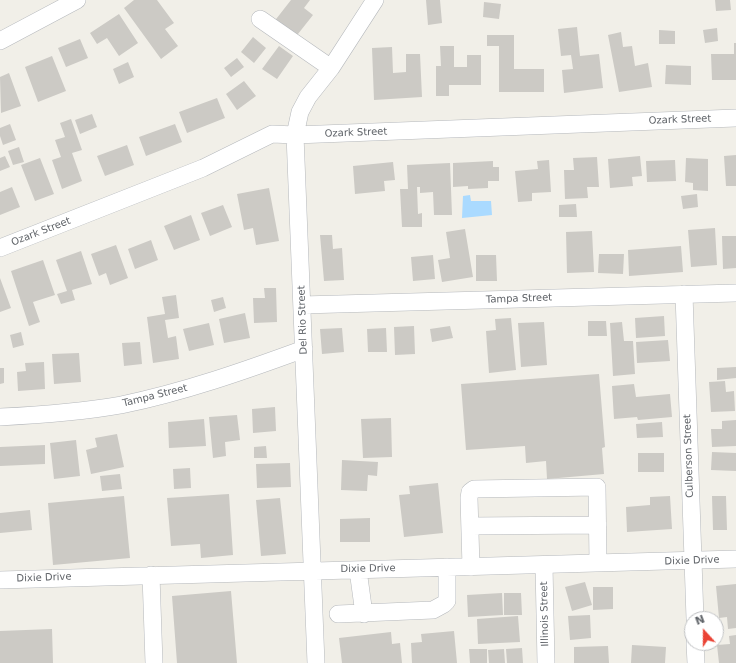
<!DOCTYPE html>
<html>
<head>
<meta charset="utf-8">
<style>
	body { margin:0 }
	#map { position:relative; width:736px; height:663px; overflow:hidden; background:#f1efe8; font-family:"DejaVu Sans",sans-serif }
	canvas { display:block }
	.north { position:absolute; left:684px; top:611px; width:40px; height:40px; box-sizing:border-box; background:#fff; border:1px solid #bfc1c3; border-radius:50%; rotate:339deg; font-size:11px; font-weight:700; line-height:16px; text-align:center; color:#5f6368 }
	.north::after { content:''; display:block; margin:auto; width:14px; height:18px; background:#ea4335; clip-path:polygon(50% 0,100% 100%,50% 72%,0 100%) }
</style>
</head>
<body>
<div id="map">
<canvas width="736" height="663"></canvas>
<div class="north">N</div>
</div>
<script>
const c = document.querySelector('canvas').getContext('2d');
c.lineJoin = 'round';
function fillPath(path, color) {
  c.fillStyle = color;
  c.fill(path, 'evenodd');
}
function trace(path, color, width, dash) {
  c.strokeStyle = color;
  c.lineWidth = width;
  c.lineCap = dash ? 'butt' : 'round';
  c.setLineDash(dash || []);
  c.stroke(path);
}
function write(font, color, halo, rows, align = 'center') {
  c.font = font + ' "DejaVu Sans",sans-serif';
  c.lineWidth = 3.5;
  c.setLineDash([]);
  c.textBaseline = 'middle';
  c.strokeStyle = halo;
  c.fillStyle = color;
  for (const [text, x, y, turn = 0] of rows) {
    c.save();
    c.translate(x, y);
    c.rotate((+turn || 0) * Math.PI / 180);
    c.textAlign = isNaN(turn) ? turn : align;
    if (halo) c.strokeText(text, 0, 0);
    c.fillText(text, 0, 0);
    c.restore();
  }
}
fillPath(new Path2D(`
	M470 195 471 201H491L492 215 462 218 463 196Z`), '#aadaff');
fillPath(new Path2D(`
	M134 0H157L174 23 165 29 178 46 161 59 124 8Z
	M291 0H310L304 8 313 15 294 39 273 23Z
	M426 0H440L442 23 428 25Z
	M715 0H730L731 10 716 11Z
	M484 2 501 4 499 19 483 17Z
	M119 14 138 43 119 56 107 38 97 44 90 33Z
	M577 27 580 56 599 54 603 88 564 93 562 70 573 69 571 55 561 56 558 29Z
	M717 28 718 41 705 43 703 30Z
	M659 30 675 31V44H659Z
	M621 32 623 47 632 46 635 66 648 63 652 87 619 92 608 35Z
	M487 35H514V69H544V92H499V46H487Z
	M253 37 266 48 254 63 241 52Z
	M80 39 88 58 66 67 58 48Z
	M734 43H736V80H712L711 54H734Z
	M279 46 293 56 277 79 262 69Z
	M440 46H454V67H467V55H481V85H449V96H436V66H441Z
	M392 47 393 73 406 72V54H420L422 97 374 100 372 48Z
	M52 56 66 91 38 102 25 67Z
	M237 58 244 67 231 77 224 68Z
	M128 62 134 77 119 84 113 69Z
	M666 65 691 66V85L665 84Z
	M9 73 21 106 1 113 0 77Z
	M244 81 256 96 237 110 226 94Z
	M217 98 225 118 187 133 179 112Z
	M92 114 97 127 80 134 75 120Z
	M71 119 82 150 72 153 82 181 62 189 52 160 61 157 55 140 65 137 60 123Z
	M10 124 16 140 3 145 0 136V128Z
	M175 124 182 142 146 156 139 137Z
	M127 145 134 165 105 176 97 156Z
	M19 147 24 162 13 165 8 151Z
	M736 155V186H726L724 156Z
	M5 156 10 167 0 171V158Z
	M640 156 642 176 632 177 633 186 610 188 608 159Z
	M597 157 599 187H587L588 198 565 199 564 170H574L573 158Z
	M40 158 54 194 35 201 21 165Z
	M686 158 708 159V191L693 190V183L685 182Z
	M549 160 551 192 532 193V201L518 202 515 171 538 169 537 161Z
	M675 160 676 181 647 182 646 161Z
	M493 161V167H499V181H488V188L468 189V186L453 187V163Z
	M393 162 395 180 384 181 385 191 355 194 353 166Z
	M450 163 452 215H434L433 192 420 193V187H417L418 214 422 213V227H402L400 189H408L407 165Z
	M12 187 20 207 0 215V192Z
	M269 188 279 241 256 245 253 228 244 230 237 194Z
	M697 194 698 207 683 209 681 196Z
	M576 204 577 217H559V205Z
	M223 205 232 227 210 236 201 213Z
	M191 215 200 240 174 250 164 226Z
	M715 228 717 265 691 267 688 230Z
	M465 229 473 277 442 282 438 260 450 258 446 232Z
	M592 231 594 272 567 273 566 232Z
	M320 235H332L333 249 342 248 344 280 324 281Z
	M722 236H736V268L723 269Z
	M151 240 158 260 135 269 128 249Z
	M116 245 128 278 110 285 106 273 99 276 91 254Z
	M681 246 683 272 629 276 628 250Z
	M81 251 92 284 72 290 75 300 61 304 57 294 67 291 56 260Z
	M599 254H624L623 274 598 273Z
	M433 255 435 279 413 281 411 257Z
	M476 255H496L497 281H476Z
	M43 260 55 295 33 302 40 322 29 326 11 271Z
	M0 278 11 308 0 312Z
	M264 288H276L277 322 254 323 253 298H265Z
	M176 295 179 318 165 320 168 338 176 336 179 359 153 363 147 317 165 314 162 297Z
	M223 297 226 308 214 312 211 300Z
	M245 313 250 338 224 343 219 319Z
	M664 316 665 336 636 338 635 318Z
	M511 318 516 370 489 373 486 331 496 330 495 319Z
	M588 321H606L607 336H588Z
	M544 322 547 365 521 367 518 323Z
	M622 322 624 341H633L635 374 613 376 610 323Z
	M209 323 214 345 189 351 183 329Z
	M414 326 415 354 395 355 394 327Z
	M450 326 453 338 432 342 430 329Z
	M342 328 344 352 322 354 320 329Z
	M386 328 387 352H368L367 329Z
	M21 332 24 345 13 348 10 335Z
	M668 340 670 361 637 363 636 342Z
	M140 342 142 364 124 366 122 343Z
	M79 353 81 382 54 384 52 354Z
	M44 362 45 389 18 391 17 372 26 371 25 363Z
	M736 367V378L717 380V368Z
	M0 368H4V383L0 384Z
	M599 374 605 447 602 448 604 474 547 479 546 461 526 463 525 446 466 450 461 384Z
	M725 381 726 392 734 391 735 411 711 412 709 382Z
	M634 384 636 397 670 394 672 417 638 420 637 417 614 419 612 386Z
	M275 407 276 431 253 433 252 409Z
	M237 415 240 440 225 442 226 456 213 458 209 417Z
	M391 418 392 457 363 458 361 419Z
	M204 419 206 446 169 448 168 422Z
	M736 420V446L712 447 711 429H722V421Z
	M662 422 663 437 637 438 636 424Z
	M117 434 124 467 91 474 86 450 97 447 95 438Z
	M76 440 80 476 54 479 50 443Z
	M45 445V464L0 466V447Z
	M266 446 267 458H254V447Z
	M712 452 736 453V471L711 470Z
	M638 453H664V472H638Z
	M342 460 378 462 377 476 368 475 367 491 341 490Z
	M290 463 291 487 257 488 256 464Z
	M190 468 191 488 174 489 173 469Z
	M120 474 122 489 102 491 100 476Z
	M438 483 443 533 404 537 399 495 410 494 409 486Z
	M229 494 233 555 201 558 200 544 171 546 167 498Z
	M124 496 130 558 53 565 48 503Z
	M670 496 672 529 627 532 626 507 650 505V497Z
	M712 496H726L727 530H713Z
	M280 498 286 554 261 556 256 500Z
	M30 510 32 530 0 533V513Z
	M370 518V542H340V519Z
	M585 582 592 605 572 611 565 587Z
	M736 584V628L728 629 727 617 719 618 716 586Z
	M593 587H613V609L593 610Z
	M231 591 237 663H177L172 596Z
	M502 593 503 615 468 617 467 595Z
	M504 593H521L522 615H504Z
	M590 615 591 638 570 640 568 616Z
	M518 616 520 642 478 644 477 619Z
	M52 629 53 663H0V631Z
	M454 631 457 663H412L411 643 422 642 421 634Z
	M391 632 392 644 400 643 402 663H342L339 638Z
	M736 635V663H719L717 645 730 644 729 636Z
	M632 645 666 647 665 663H631Z
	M608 646 609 663H574V647Z
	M522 648 523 663H507L506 649Z
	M469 649H487V663H470Z
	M504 649 505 663H489L488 650Z`), '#cccac5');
const minor = new Path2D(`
	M260 19 331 68
	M0 41 77 0
	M0 248 203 168 272 134 295 135 736 118
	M684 294 695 619
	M302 305 736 293
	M0 417C40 415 81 412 121 405 184 392 244 371 304 349
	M470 526 598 525
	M544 565 546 663
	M471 567 469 498 470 492 474 489 597 487 598 563
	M358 570 364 614
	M151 575 154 663
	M0 580 736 559
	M338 614 433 610 444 604 447 601V567
	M695 643 696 663
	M316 663 295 135 300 112 308 97 331 68 375 0`);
trace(minor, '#b5b8bc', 18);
trace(minor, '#fff', 17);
write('10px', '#5f6368', '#fff', [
	["Ozark Street",680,120,-2],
	["Ozark Street",356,133,-2],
	["Ozark Street",41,232,-21],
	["Tampa Street",519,299,-2],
	["Del Rio Street",303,320,-92],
	["Tampa Street",155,396,-14],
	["Culberson Street",689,456,-92],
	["Dixie Drive",692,561,-2],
	["Dixie Drive",368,569,-1],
	["Dixie Drive",44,578,-2],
	["Illinois Street",545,614,-91]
]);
</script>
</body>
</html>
